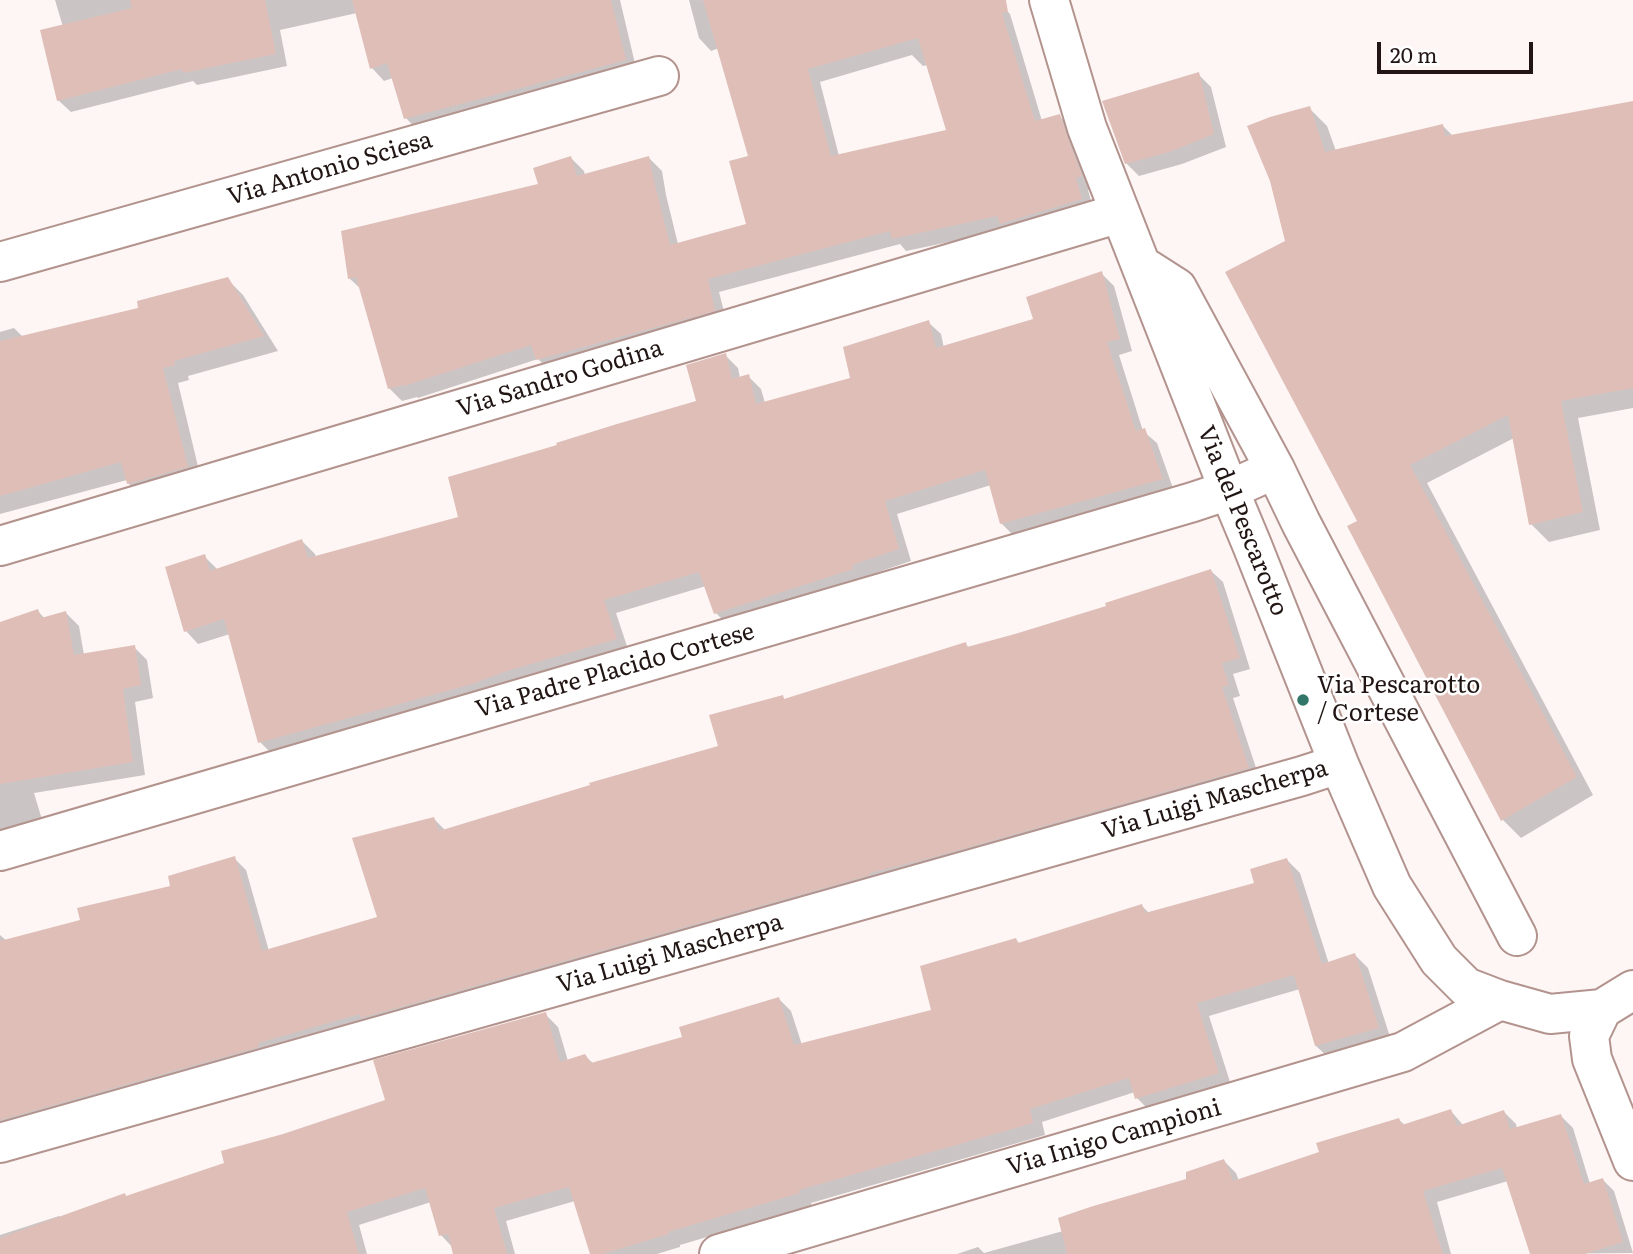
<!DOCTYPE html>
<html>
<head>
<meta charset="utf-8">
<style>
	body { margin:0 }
	#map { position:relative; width:1633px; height:1254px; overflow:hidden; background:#fdf6f5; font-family:Literata,serif }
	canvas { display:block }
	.scale { position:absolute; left:1377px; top:42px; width:156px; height:32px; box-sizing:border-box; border:4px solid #211614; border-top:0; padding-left:9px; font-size:21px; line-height:24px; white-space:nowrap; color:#211614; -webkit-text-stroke:5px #fff; paint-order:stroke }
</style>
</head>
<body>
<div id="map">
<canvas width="1633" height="1254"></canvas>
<div class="scale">20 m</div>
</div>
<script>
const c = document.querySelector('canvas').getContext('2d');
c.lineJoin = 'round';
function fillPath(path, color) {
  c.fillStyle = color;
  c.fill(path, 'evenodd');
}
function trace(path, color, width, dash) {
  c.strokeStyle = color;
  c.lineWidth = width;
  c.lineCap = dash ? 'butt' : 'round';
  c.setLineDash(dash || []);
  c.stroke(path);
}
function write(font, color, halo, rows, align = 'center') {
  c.font = font + ' Literata,serif';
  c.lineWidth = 5;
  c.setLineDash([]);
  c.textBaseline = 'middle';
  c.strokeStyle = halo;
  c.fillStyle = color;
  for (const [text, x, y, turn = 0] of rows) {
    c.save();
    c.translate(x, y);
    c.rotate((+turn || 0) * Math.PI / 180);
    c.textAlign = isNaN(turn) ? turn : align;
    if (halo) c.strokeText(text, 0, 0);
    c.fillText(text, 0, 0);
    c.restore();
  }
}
fillPath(new Path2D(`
	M55 0H620L637 72 418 131 406 118 393 78 384 81 372 68 357 13 280 30 287 66 197 85 193 81 71 112 58 100 63 27Z
	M689 0 998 1 1010 14 1042 121 1059 116 1072 128 1094 189 1088 190 1094 212 906 251 900 244 719 292 727 323 550 371 538 359 418 398 417 397 402 401 389 388 362 290 349 278 540 185 571 158 584 171 585 175 649 158 662 171 666 195 678 244 748 225 750 157 719 48 711 51 699 38ZM912 55 923 66 928 65 949 131 839 156 820 82Z
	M1198 74 1211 87 1226 147 1182 164 1139 176 1126 163Z
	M1633 103V408L1578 418 1600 530 1549 542 1531 524 1514 438 1427 483 1593 795 1521 838 1503 820 1287 242 1309 108 1327 126 1336 151 1442 125 1453 136Z
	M1101 273 1114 286 1132 351 1119 355 1143 431 1157 443 1174 491 1014 536 1001 523 991 485 897 514 911 561 864 577 865 581 729 626 716 613 706 586 616 613 629 652 273 755 260 742 230 634 198 644 186 631 204 556 217 569 302 541 315 554 316 557 460 518 698 402 725 355 738 368 740 378 748 376 761 389 765 403 852 379 928 322 941 334 944 348 1035 320Z
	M227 279 243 295 278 351 188 376 189 380 178 383 202 483 143 498 128 483 127 480 0 514V332L14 328 23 337 140 309Z
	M1211 571 1223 582 1250 669 1233 674 1240 696 1233 698 1260 780 0 1137V935L7 941 82 921 172 888 234 858 246 870 269 951 380 918 434 819 446 831 720 747 782 697 786 701 966 644 969 648 1108 607Z
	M38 611 45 619 66 613 79 626 84 655 134 647 147 660 153 698 135 702 145 775 34 793 43 823 0 836V624Z
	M1287 860 1300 873 1329 964 1355 955 1368 968 1391 1040 1329 1058 1316 1046 1300 989 1259 1001 1209 1016 1231 1085 1150 1111 1137 1098 1135 1092 1042 1122 1045 1135 811 1203 812 1206 680 1245V1247L657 1254H592L575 1201 506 1221 515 1254H455L454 1249 441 1235 431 1202 359 1225 367 1254H0V1235L59 1216 62 1218 127 1198 226 1164 283 1135 387 1101 545 1014 558 1027 568 1061 585 1056 594 1064 684 1038 778 998 791 1011 802 1045 933 1011 1016 940 1020 944 1142 906 1150 914 1256 884Z
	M1451 1111 1463 1125 1504 1112 1516 1124 1517 1129 1561 1116 1573 1128 1590 1184 1603 1180 1614 1191 1633 1253 1532 1254 1508 1181 1437 1202 1451 1254H957L978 1247 984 1253 1063 1231 1188 1181 1224 1161 1236 1173 1239 1181 1321 1153 1399 1120 1405 1125Z`), '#0003');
fillPath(new Path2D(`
	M130 0H265L276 54 183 73 182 69 57 101 40 30 132 8Z
	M352 0H611L626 60 404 119 387 63 370 69Z
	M703 0H1006L1008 12 1002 13 1035 121 1060 114 1067 136 1082 176 1076 178 1082 199 1000 224 997 216 892 239 890 231 708 279 715 311 536 360 531 345 404 386V385L388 389 356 277 348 279 341 231 538 184 533 168 571 156 577 176 649 156 654 181 670 245 746 224 729 161 748 156ZM918 38 946 130 831 156 808 69Z
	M1199 72 1214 134 1169 152 1125 164 1102 101Z
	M1633 101V388L1561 401 1583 512 1529 525 1508 415 1410 465 1577 777 1501 821 1347 526 1357 521 1225 272 1285 241 1270 181 1247 126 1270 117 1310 106 1325 152 1443 124 1445 136Z
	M1102 271 1120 339 1107 342 1136 431 1145 428 1163 479 1000 524 985 470 885 501 899 549 852 565 853 569 714 614 699 572 604 600 617 639 507 671 472 684 258 743 224 619 184 632 165 567 205 554 210 571 302 539 308 558 458 517 448 477 557 445 556 443 617 424 696 401 686 365 726 353 732 379 749 374 756 404 850 378 843 347 929 320 936 348 1033 319 1026 297Z
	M228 277 264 336 174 361 175 365 163 368 188 467 127 484 121 462 0 496V341L138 308 137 301Z
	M1211 569 1240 658 1222 663 1229 685 1222 687 1249 768 930 858 870 873V875L361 1018 360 1014 258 1043 259 1047 0 1120V941L80 920 77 908 170 886 168 876 235 856 262 951 377 917 352 838 434 817 439 831 590 785 589 783 718 746 709 715 783 695 784 699 966 642 967 647 1015 634 1106 606 1105 603Z
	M38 609 41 618 66 611 74 655 135 645 141 685 123 689 133 762 0 784V622Z
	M1287 858 1322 964 1355 953 1379 1028 1315 1046 1294 975 1246 989 1197 1003 1219 1073 1135 1099 1129 1078 1030 1109 1033 1123 799 1190 800 1193 668 1232 669 1234 602 1254H590L569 1187 494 1208 507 1254H453L448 1234 439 1236 425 1188 347 1212 359 1254H0V1238L125 1193 126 1196 224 1163 221 1151 283 1134 385 1100 373 1060 546 1012 560 1062 585 1054 591 1063 682 1037 679 1027 779 997 794 1045 931 1010 920 966 1016 938 1018 943 1142 904 1145 913 1254 883 1250 869Z
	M1451 1109 1457 1126 1504 1110 1510 1129 1561 1114 1584 1184 1603 1178 1623 1242 1585 1254H1530L1502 1168 1423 1191 1443 1254H1067L1058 1218 1090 1207 1186 1179V1172L1224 1159 1233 1181 1319 1152 1316 1143 1399 1118 1402 1125Z`), '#dfbeb8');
const minor = new Path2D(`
	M1049 0 1087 128 1229 490 1252 545 1339 764 1392 886 1439 960 1466 987 1500 1000 1550 1014 1602 1009 1633 990
	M0 262 659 76
	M1141 265 1177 288 1275 469 1301 523 1517 936
	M0 546 1120 213
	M0 851 1193 502 1229 490 1275 469
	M1602 1009 1589 1036 1592 1059 1633 1161
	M0 1143 1302 776 1339 764
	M719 1254 1403 1052 1500 1000`);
trace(minor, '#b3938e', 42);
trace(minor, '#fff', 38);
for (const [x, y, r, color] of [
	[1303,700,7,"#32766a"]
]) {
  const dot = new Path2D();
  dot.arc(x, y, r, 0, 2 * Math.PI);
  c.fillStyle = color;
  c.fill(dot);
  trace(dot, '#fff', 2.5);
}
write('24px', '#211614', '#fff', [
	["Via Antonio Sciesa",330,169,-16],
	["Via Sandro Godina",560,379,-17],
	["Via del Pescarotto",1242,521,68],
	["Via Padre Placido Cortese",615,671,-16],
	["Via Luigi Mascherpa",1215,800,-16],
	["Via Luigi Mascherpa",670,954,-16],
	["Via Inigo Campioni",1114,1138,-16]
]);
write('24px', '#211614', '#fff', [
	["Via Pescarotto",1317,686],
	["/ Cortese",1317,714]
], 'left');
</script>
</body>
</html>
